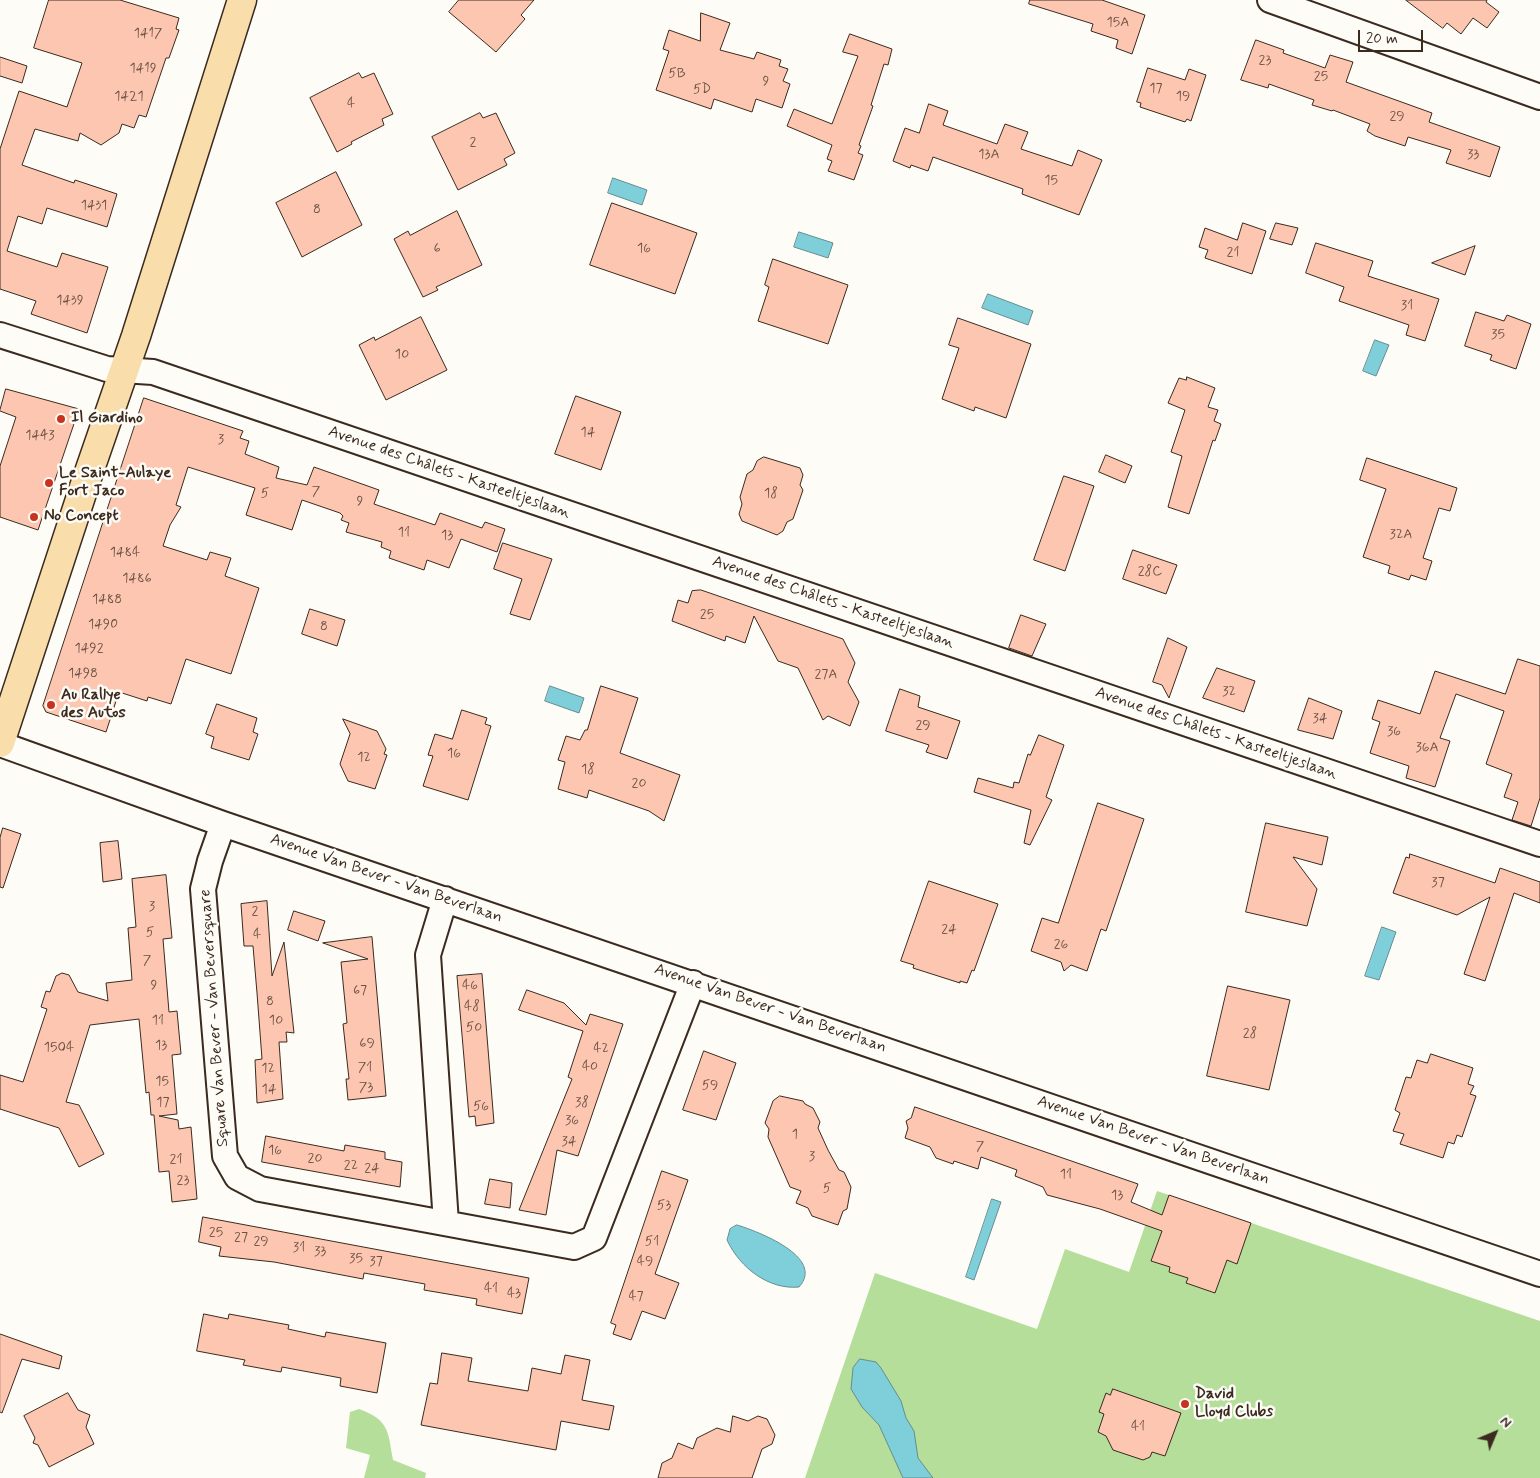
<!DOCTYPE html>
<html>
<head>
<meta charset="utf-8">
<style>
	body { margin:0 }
	#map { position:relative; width:1540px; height:1478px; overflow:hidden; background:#fdfcf7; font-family:Mynerve,sans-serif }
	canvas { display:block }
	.north { position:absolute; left:1470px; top:1408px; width:50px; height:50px; -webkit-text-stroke:4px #fdfcf7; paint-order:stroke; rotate:45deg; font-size:14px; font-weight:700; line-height:20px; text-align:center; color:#3b2a1e }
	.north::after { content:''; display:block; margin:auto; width:18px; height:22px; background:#3b2a1e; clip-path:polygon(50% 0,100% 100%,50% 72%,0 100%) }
	.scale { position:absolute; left:1358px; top:30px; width:65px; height:22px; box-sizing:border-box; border:2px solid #3b2a1e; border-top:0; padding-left:6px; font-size:15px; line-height:18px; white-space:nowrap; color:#3b2a1e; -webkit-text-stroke:4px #fdfcf7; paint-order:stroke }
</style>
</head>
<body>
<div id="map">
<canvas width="1540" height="1478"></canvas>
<div class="north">N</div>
<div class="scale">20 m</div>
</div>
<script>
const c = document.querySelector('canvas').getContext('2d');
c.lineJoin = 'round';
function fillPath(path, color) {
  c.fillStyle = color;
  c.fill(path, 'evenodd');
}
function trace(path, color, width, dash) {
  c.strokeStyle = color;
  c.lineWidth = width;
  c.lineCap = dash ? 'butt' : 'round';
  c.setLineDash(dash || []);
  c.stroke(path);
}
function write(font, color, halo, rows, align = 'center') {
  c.font = font + ' Mynerve,sans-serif';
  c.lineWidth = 5;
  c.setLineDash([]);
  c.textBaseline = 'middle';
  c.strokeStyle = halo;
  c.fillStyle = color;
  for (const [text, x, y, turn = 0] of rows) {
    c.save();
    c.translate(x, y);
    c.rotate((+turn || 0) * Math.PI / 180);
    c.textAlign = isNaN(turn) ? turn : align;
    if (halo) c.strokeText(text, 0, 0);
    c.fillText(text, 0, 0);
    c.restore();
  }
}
fillPath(new Path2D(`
	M1157 1191 1540 1321V1478H805L875 1273 1037 1329 1065 1249 1129 1272Z
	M359 1409C389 1420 388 1431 393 1460L426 1473 425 1478H364L370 1455 346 1448 350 1412Z`), '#b4de9a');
const water = new Path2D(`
	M613 178 647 190 642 205 608 193Z
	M799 232 833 243 828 258 794 247Z
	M988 294 1033 311 1028 325 982 308Z
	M1375 340 1389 345 1376 376 1363 371Z
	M550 686 584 698 579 713 545 701Z
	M1382 927 1396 932 1379 980 1365 976Z
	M992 1199 1001 1202 974 1280 966 1277Z
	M737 1225C757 1231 826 1257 799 1287 769 1290 740 1268 727 1240L730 1229Z
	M860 1359 876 1362 881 1368 901 1401 906 1418 914 1431 918 1458 933 1478H903L879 1425 862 1407 851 1389 853 1368Z`);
fillPath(water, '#7fcfdb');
trace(water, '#648d8f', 1);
const building = new Path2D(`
	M49 0H120L179 18 176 29 179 30 169 58H166L146 117 139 115 134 128 122 124 119 133 101 145 80 133 78 141 35 129 22 165 74 183 75 180 117 194 107 227 47 208 42 224 18 216 7 251 57 267 62 253 108 267 87 333 31 314 36 301 0 289V149L19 91 67 107 82 63 34 48Z
	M459 0H534L521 15 525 19 496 52 449 12Z
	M1030 0H1102L1145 15 1132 54 1116 48 1118 40 1091 31 1093 24 1029 4Z
	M1406 0H1487L1486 2 1499 12 1487 28 1473 18 1461 34 1447 23 1443 28Z
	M701 13 730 23 720 50 754 59 757 52 781 60 779 66 788 69 783 81 790 84 782 108 756 99 752 112 714 99 711 109 656 90 669 51 663 49 669 30 700 41Z
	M850 34 892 49 888 65 884 64 871 105 873 106 859 145 861 146 858 153 863 155 854 180 828 171 832 161 827 159 832 145 787 126 794 109 832 124 858 56 843 52Z
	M1256 40 1284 50 1283 53 1325 68 1330 55 1353 62 1346 82 1432 113 1429 122 1500 147 1490 177 1446 163 1451 150 1408 137 1405 146 1375 136 1367 131 1370 124 1333 110 1332 111 1312 105 1314 100 1269 84 1268 88 1241 80Z
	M0 57 27 66 22 83 0 76Z
	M1148 68 1185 80 1189 69 1206 75 1191 121 1187 119 1185 122 1140 107 1141 103 1137 102Z
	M359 73 362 78 374 73 393 114 382 119 384 125 351 142 352 144 337 152 310 98Z
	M929 104 948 111 943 125 997 144 1005 124 1028 132 1021 149 1072 166 1078 150 1102 160 1079 215 1022 194 1023 189 933 157 928 171 911 165 910 168 893 161 905 128 919 133Z
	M480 113 483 118 496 113 515 153 504 159 507 165 458 190 432 137Z
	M336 172 362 225 302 257 276 203Z
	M612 203 697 233 675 294 590 265Z
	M457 211 482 265 436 287 438 290 423 297 394 239 408 231 410 235Z
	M1243 223 1266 231 1252 274 1205 258 1208 250 1199 247 1205 228 1237 240Z
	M1276 223 1298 228 1292 245 1270 239Z
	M1316 243 1373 261 1368 276 1439 299 1425 341 1406 335 1409 325 1339 301 1344 287 1306 273Z
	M1475 246 1465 275 1432 263Z
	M773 259 848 285 828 344 758 321 769 287 765 285Z
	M1476 312 1504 321 1507 315 1531 324 1516 369 1490 360 1492 355 1465 346Z
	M421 317 447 370 386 400 359 345 374 337 375 340Z
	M958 318 1031 344 1006 418 975 407 974 411 942 399 959 348 949 345Z
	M1187 377 1215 388 1208 407 1218 410 1214 421 1221 424 1215 441 1213 440 1189 514 1168 507 1182 456 1171 452 1185 410 1168 403 1179 378 1186 380Z
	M6 389 79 409 38 530 0 517V466L16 417 0 411Z
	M576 396 621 412 601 470 555 454Z
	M144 398 243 431 240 438 249 441 245 454 279 467 276 478 307 485 314 467 379 490 374 504 435 525 440 513 482 528 485 522 505 529 497 552 461 539 449 568 427 560 424 570 389 558 391 551 381 547 382 542 346 532 349 523 341 520 343 516 340 513 302 500 292 530 246 515 255 488 188 467 176 505 181 507 170 525 163 546 207 560 210 552 231 558 225 576 259 588 231 674 186 659 171 704 148 697 147 701 119 692 106 732 46 712 43 706Z
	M1106 455 1132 466 1125 483 1099 472Z
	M764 457 800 468 803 475 800 485 803 490 793 519 787 522 783 531 777 535 742 521 739 514 742 504 740 497 747 474 753 470 757 461Z
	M1367 458 1457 488 1450 511 1439 508 1423 558 1432 561 1426 580 1411 575 1409 580 1388 573 1390 566 1363 557 1386 489 1360 480Z
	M1064 476 1094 486 1065 571 1034 560Z
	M503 543 552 559 530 620 510 614 522 579 494 569Z
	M1133 550 1177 565 1166 594 1123 579Z
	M701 590 843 639 855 663 848 682 859 702 850 726 828 716 823 720 798 668 778 661 754 616 745 643 726 636 725 641 672 621 678 600 688 603 692 591Z
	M310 609 345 620 337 646 302 634Z
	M1021 615 1046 624 1032 656 1009 648Z
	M1168 638 1187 647 1169 698 1162 685 1153 682Z
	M1518 659 1540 666V798L1531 826 1512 820 1518 802 1504 797 1512 774 1486 764 1504 711 1456 694 1440 738 1450 741 1435 787 1406 778 1409 766 1370 753 1380 722 1372 719 1378 700 1420 714 1435 671 1505 694Z
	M1217 668 1255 681 1244 712 1203 698Z
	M601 686 638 698 620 753 680 775 664 821 649 811 589 790 587 798 558 789 565 762 558 760 566 736 580 740 585 730H587Z
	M900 689 920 696 918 707 960 721 947 759 926 752 929 745 886 731Z
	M1309 698 1342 711 1333 739 1298 730Z
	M217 704 257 718 253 732 258 734 249 760 211 748 214 737 206 734Z
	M462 710 487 718 485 724 491 726 468 800 423 786 433 756 428 755 435 734 452 739Z
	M343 719 377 731 386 749 384 754 387 755 375 789 348 781 340 764 350 734Z
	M1039 735 1064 745 1046 797 1052 800 1030 845 1024 843 1031 810 974 792 978 778 1013 788 1014 782 1019 783 1028 754 1030 755Z
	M1098 803 1144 819 1106 931 1101 929 1087 971 1071 965 1064 971 1061 962 1031 951 1042 918 1058 923Z
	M1266 823 1328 837 1322 865 1293 857 1317 889 1307 926 1246 912Z
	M3 828 21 834 3 888 0 887V838Z
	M118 841 122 879 103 882 100 843Z
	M1410 854 1495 883 1500 868 1540 882V903L1514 893 1485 981 1464 974 1490 897 1457 915 1393 893 1406 857 1409 858Z
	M166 875 172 938 163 939 169 1012 177 1011 181 1054 172 1055 177 1114 159 1116 178 1120 179 1129 191 1127 197 1199 172 1202 169 1171 159 1172 154 1115H151L149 1092 146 1093 139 1019 90 1025 66 1102 79 1105 104 1154 79 1167 59 1128 0 1109V1075L23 1082 47 1009 41 1007 46 991 50 992 56 976 62 973 69 975 78 992 108 1001 106 983 132 980 128 928 136 927 132 879Z
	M929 881 998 904 974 971 972 970 967 983 960 981V983L913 968 914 965 901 961Z
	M267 901 272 976 284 942 294 1033 286 1032 287 1042H279L283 1099 257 1103 255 1060 262 1059 257 993 253 946H244L241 904Z
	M294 911 325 921 318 941 288 930Z
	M372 937 386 1096 348 1100 346 1079H349L343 1024 347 1023 341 962 368 959 323 943Z
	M482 974 494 1123 476 1126 475 1116 469 1117 457 976Z
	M1228 986 1290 1000 1269 1090 1207 1076Z
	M527 990 564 1003 586 1025 590 1014 623 1024 578 1156 557 1150 546 1215 519 1210 572 1079 568 1077 583 1031 519 1010Z
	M704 1051 736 1063 716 1120 683 1110Z
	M1431 1054 1473 1068 1468 1084 1474 1086 1470 1094 1476 1096 1462 1137 1457 1135 1454 1144 1448 1142 1443 1158 1400 1144 1404 1134 1393 1131 1400 1113 1395 1110 1406 1077 1411 1078 1417 1060 1427 1063Z
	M780 1096 803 1101 805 1104 813 1108 820 1122 818 1128 828 1150 839 1170 844 1172 851 1187 847 1209 843 1211 838 1225 812 1216 808 1208 796 1203 801 1191 790 1187 768 1137 769 1129 765 1123 773 1101Z
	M915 1107 1138 1184 1131 1202 1162 1215 1169 1195 1251 1223 1237 1264 1227 1260 1215 1293 1186 1283 1188 1278 1169 1272 1170 1267 1151 1261 1162 1231 1100 1209 1047 1195 1043 1187 1015 1176 1017 1170 981 1157 978 1169 954 1161 953 1164 936 1158 930 1147 905 1138 908 1128 906 1121 911 1118Z
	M266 1136 344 1151 345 1145 385 1152V1159L402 1162 400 1187 262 1162Z
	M662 1171 688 1180 655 1274 679 1283 665 1319 642 1311 631 1340 613 1334 616 1325 611 1323Z
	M490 1179 512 1183 510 1208 485 1204Z
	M203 1217 529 1278 522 1314 476 1305 477 1299 424 1290 425 1284 364 1273 363 1279 274 1262 219 1256 221 1247 199 1242Z
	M204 1314 228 1319 229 1314 289 1325 288 1329 325 1337 326 1332 386 1343 377 1393 340 1386 341 1378 282 1367 281 1372 243 1365 245 1360 197 1351Z
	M0 1334 62 1356 59 1369 22 1359 2 1413 0 1412Z
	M442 1353 472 1358 468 1381 528 1391 532 1368 561 1374 565 1355 590 1360 582 1400 614 1406 609 1430 561 1421 556 1450 421 1425 430 1383 437 1384Z
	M1113 1389 1181 1413 1165 1456 1152 1452 1150 1457 1143 1460 1113 1450 1106 1436 1098 1432 1104 1414 1099 1412 1106 1393 1110 1395Z
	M68 1393 78 1410 90 1415 86 1427 94 1444 49 1467 38 1445 33 1443 35 1438 24 1416Z
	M733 1416 748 1421 758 1416 767 1419 775 1435 772 1444 762 1449 752 1478H658L662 1463 672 1458 678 1443 693 1449 697 1438 717 1428 730 1432Z`);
fillPath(building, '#fdc6b1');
trace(building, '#3b2a1e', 1);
const minor = new Path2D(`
	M1270 0 1540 97
	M0 335 107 369 153 372 1540 844
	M0 744 223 824 1540 1274
	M223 824 210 861 203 889 225 1156 237 1177 260 1189 574 1247 594 1238 693 983
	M445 899 428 955 446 1223`);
const major = new Path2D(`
	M0 743 88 475 136 336 242 0`);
trace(minor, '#3b2a1e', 28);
trace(major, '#3b2a1e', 31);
trace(minor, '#fdfcf7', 24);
trace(major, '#f9deab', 28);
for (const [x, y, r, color] of [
	[61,419,5,"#c8321e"],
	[49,483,5,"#c8321e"],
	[34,517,5,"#c8321e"],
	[51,705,5,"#c8321e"],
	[1185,1404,5,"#c8321e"]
]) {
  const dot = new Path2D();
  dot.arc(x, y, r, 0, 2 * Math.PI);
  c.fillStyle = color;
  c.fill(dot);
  trace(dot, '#fdfcf7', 2);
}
write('14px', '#6c5143', null, [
	["15A",1118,23],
	["1417",148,34],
	["23",1265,61],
	["1419",143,69],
	["5B",677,74],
	["25",1321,77],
	["9",766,82],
	["17",1156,89],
	["5D",702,90],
	["1421",129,97],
	["19",1183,97],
	["4",351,104],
	["29",1397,117],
	["2",473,143],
	["13A",989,155],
	["33",1473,155],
	["15",1051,181],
	["1431",94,206],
	["8",317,210],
	["6",437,249],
	["16",644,249],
	["21",1233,253],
	["1439",70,301],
	["31",1407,306],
	["35",1498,335],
	["10",402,355],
	["14",588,433],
	["1443",40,436],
	["3",221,440],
	["7",316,492],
	["5",265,494],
	["18",771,494],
	["9",360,502],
	["11",404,533],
	["32A",1401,535],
	["13",447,536],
	["1484",125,553],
	["28C",1150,572],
	["1486",137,579],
	["1488",107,600],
	["25",707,615],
	["1490",103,625],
	["8",324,627],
	["1492",89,649],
	["1498",83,674],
	["27A",826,675],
	["32",1229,692],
	["34",1320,719],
	["29",923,726],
	["36",1394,732],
	["36A",1427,748],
	["16",454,754],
	["12",364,758],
	["18",588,770],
	["20",639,784],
	["37",1438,883],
	["3",152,907],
	["2",255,912],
	["24",949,930],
	["5",150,933],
	["4",257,935],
	["26",1061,945],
	["7",147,961],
	["9",154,986],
	["46",470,986],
	["67",360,991],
	["8",270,1002],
	["48",472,1007],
	["11",158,1021],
	["10",276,1021],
	["50",474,1028],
	["28",1250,1034],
	["69",367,1044],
	["13",161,1046],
	["1504",59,1048],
	["42",601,1049],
	["40",590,1067],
	["71",365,1068],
	["12",268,1069],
	["15",162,1082],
	["59",710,1086],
	["73",366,1088],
	["14",269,1090],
	["17",163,1103],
	["38",582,1103],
	["56",481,1107],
	["36",572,1121],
	["1",795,1135],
	["34",569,1142],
	["7",980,1147],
	["16",275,1151],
	["3",812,1157],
	["20",315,1159],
	["21",176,1160],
	["22",351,1166],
	["24",372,1169],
	["11",1066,1175],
	["23",183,1181],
	["5",827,1189],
	["13",1117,1196],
	["53",664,1206],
	["25",216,1233],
	["27",241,1238],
	["29",261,1242],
	["51",652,1242],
	["31",299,1248],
	["33",320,1252],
	["35",356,1259],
	["37",376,1262],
	["49",645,1262],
	["41",491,1289],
	["43",514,1294],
	["47",636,1297],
	["41",1138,1427]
]);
write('bold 16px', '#3b2a1e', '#fdfcf7', [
	["Il Giardino",71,419],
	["Le Saint-Aulaye",59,474],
	["Fort Jaco",59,492],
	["No Concept",44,517],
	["Au Rallye",61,696],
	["des Autos",61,714],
	["David",1195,1395],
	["Lloyd Clubs",1195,1413]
], 'left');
write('16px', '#3b2a1e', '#fdfcf7', [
	["Avenue des Châlets - Kasteeltjeslaan",449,473,19],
	["Avenue des Châlets - Kasteeltjeslaan",833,603,19],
	["Avenue des Châlets - Kasteeltjeslaan",1216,734,19],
	["Avenue Van Bever - Van Beverlaan",386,879,19],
	["Avenue Van Bever - Van Beverlaan",770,1009,19],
	["Square Van Bever - Van Beversquare",215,1018,-94],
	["Avenue Van Bever - Van Beverlaan",1153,1141,19]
]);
</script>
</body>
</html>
